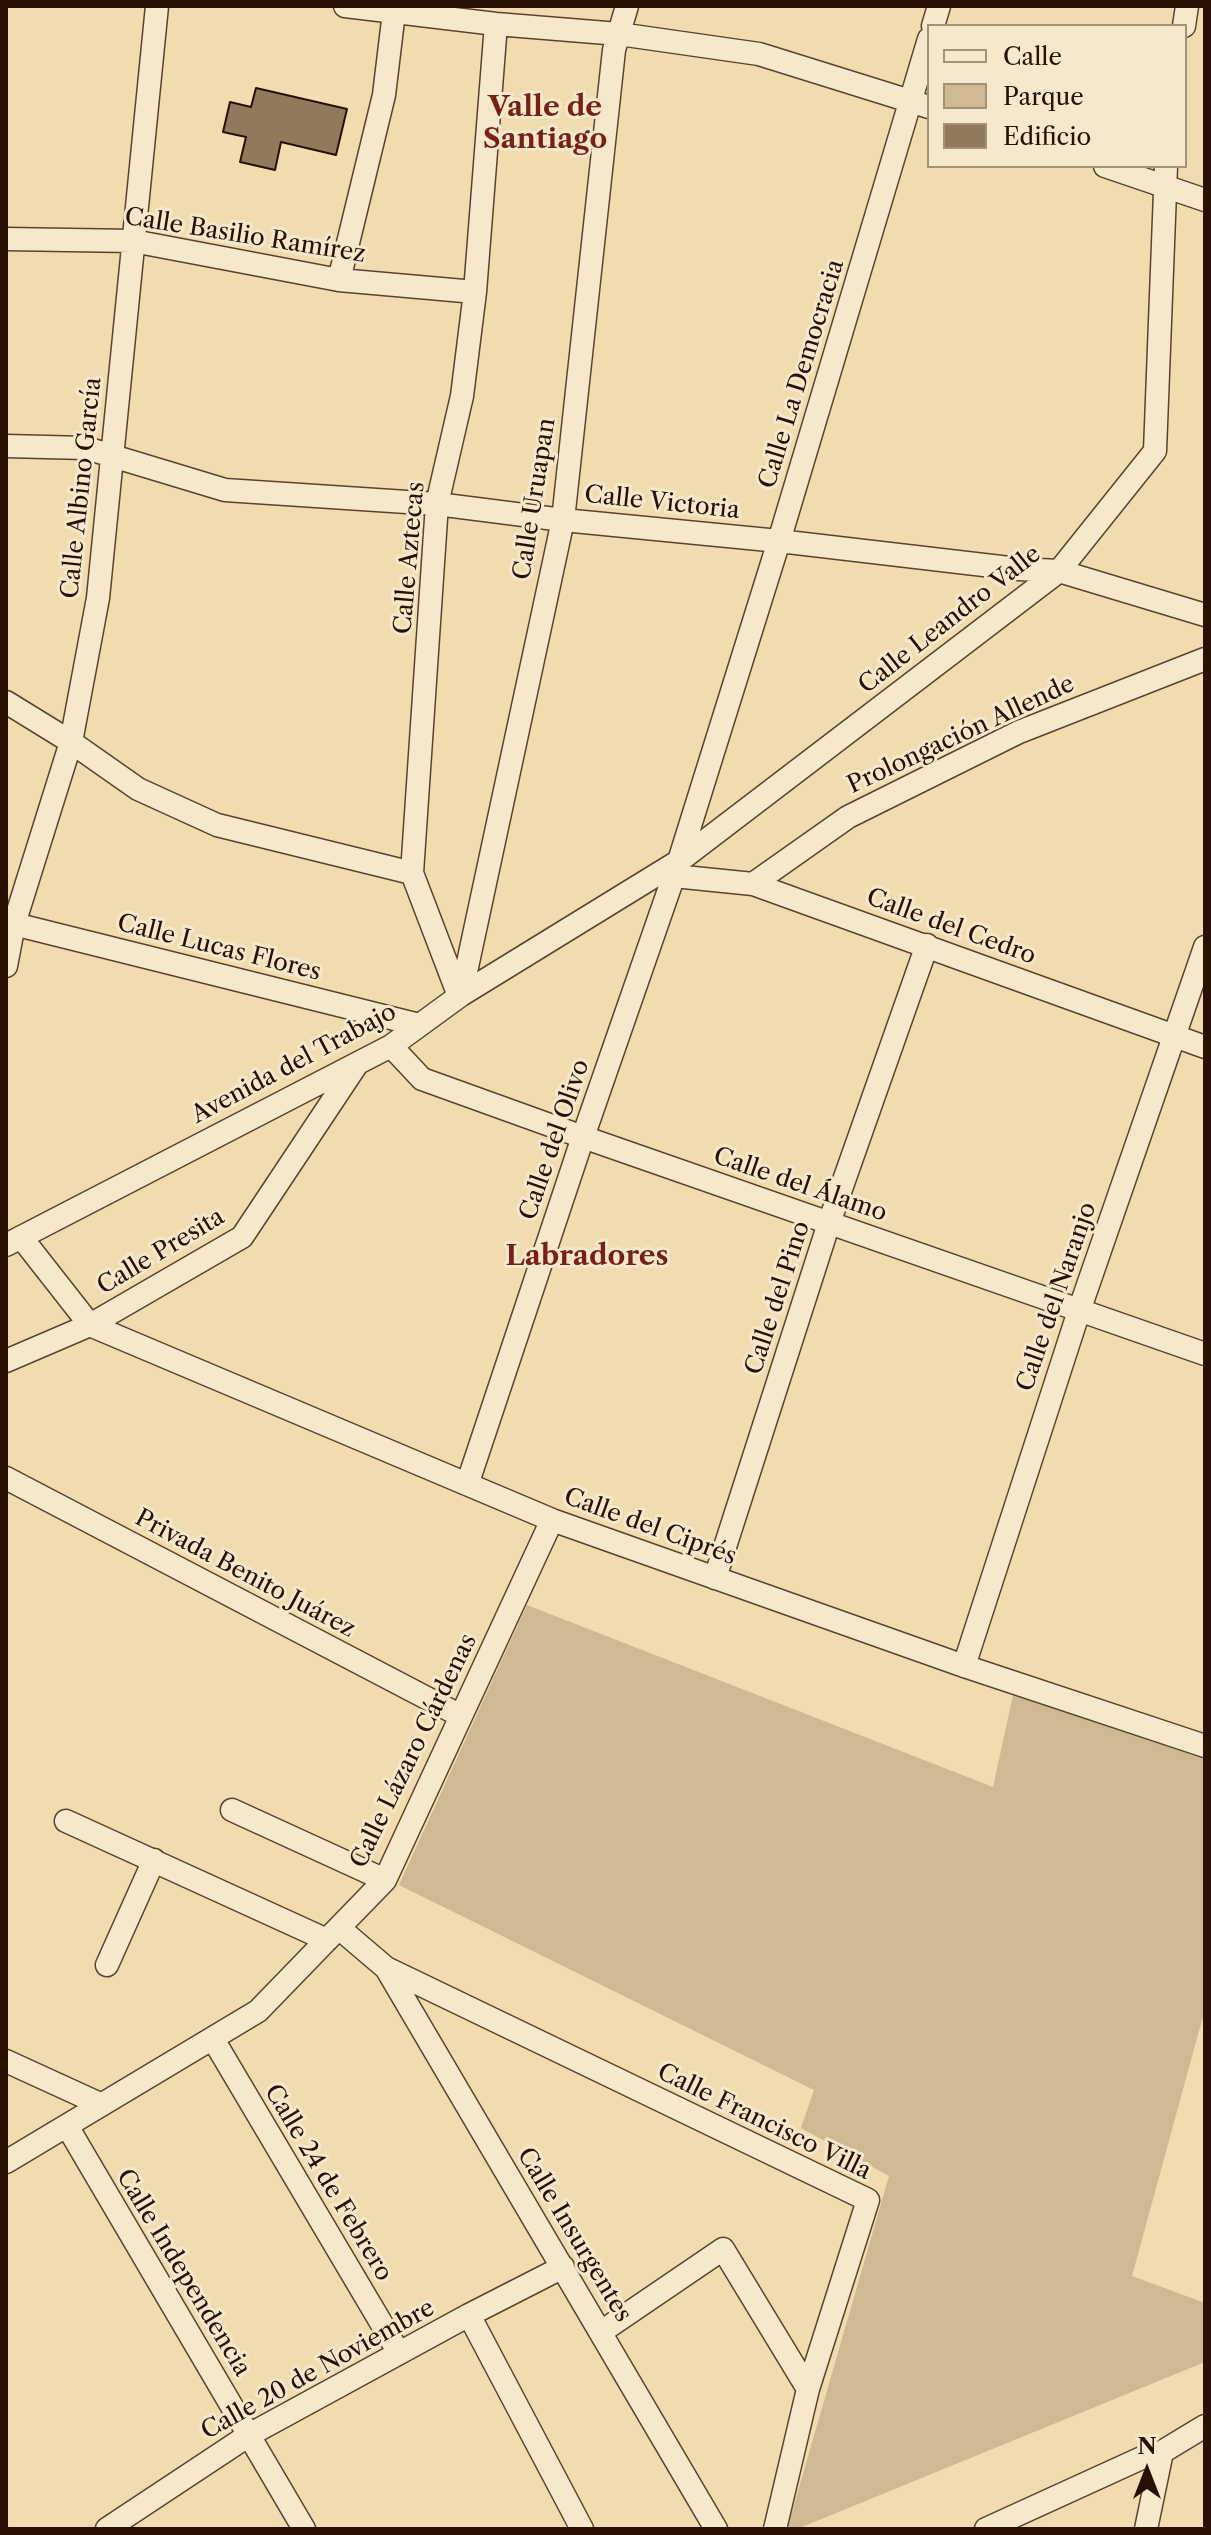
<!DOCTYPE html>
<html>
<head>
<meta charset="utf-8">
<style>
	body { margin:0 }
	#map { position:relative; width:1211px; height:2535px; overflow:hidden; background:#f0dcaf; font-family:"Libre Caslon Text",serif }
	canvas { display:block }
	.frame { position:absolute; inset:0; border:8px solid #281002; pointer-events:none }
	.legend { position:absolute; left:927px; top:24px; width:260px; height:144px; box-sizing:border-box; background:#f5e8cb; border:2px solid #a3927b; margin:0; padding:10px 14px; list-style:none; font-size:24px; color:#281002 }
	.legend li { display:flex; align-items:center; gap:16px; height:40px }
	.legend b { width:40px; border:2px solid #a3927b }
	.north { position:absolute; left:1107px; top:2431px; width:80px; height:80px; -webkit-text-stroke:6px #f5e8cb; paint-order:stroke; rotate:0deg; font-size:22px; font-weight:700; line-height:32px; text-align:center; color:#281002 }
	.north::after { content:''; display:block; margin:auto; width:28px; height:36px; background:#281002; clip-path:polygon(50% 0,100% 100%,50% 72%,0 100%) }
</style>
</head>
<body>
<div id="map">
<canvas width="1211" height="2535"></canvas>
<div class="frame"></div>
<ul class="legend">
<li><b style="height:10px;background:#f5e8cb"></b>Calle</li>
<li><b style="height:22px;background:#ceb992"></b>Parque</li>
<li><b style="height:22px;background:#907a5c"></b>Edificio</li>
</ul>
<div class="north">N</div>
</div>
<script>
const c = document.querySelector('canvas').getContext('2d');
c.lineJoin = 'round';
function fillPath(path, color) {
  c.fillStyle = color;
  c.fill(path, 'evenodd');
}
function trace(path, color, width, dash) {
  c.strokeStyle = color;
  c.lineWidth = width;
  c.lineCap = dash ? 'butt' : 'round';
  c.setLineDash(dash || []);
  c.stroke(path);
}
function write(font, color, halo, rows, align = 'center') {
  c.font = font + ' "Libre Caslon Text",serif';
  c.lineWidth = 6;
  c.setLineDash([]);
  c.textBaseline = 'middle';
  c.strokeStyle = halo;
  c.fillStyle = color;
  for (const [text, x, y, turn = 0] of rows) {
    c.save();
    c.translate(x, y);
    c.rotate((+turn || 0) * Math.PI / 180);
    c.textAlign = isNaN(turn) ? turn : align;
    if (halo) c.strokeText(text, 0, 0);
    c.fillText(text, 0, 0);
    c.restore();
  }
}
fillPath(new Path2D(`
	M527 1605 993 1787 1014 1691 1205 1759V2009L1132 2276 1205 2303V2362L797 2529H787L889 2176 801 2128 814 2090 399 1885Z`), '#ceb992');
const building = new Path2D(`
	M256 88 347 109 336 155 281 142 275 170 240 162 246 137 223 132 230 102 251 107Z`);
fillPath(building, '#907a5c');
trace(building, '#281002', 2);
const minor = new Path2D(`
	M345 6 496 24 619 34 759 54 929 107
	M933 26 939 6
	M1184 26 1187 6
	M1105 166 1205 200
	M6 239 133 241 339 280 475 292
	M339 280 384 95 394 12
	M6 446 86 448 225 490 437 504 563 520 779 541 1018 569 1059 571 1205 615
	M6 702 71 742 138 789 217 825 412 873
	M674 876 753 884 1205 1047
	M753 884 848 817 1019 732 1205 659
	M6 922 419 1025
	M6 966 14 924 71 742 98 598 157 6
	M461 995 563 520 614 50 627 6
	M459 996 412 873 437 504 462 396 475 292 496 24
	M391 1046 422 1079 583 1137 1205 1354
	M21 1237 90 1325 552 1520 964 1666 1205 1746
	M6 1245 391 1046 461 995 679 861 1059 571 1155 451 1166 166
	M6 1361 90 1325 242 1237 357 1064
	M6 1478 461 1716
	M468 1482 583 1137 679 861 779 541 929 39
	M715 1578 829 1223 927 945
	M964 1666 1079 1311 1205 947
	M232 1810 385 1880
	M66 1821 327 1940
	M339 1928 386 1968 868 2200 808 2389 775 2529
	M107 1965 154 1860
	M386 1968 716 2529
	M213 2039 399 2353
	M6 2061 100 2104
	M67 2126 304 2529
	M6 2162 258 2011 385 1880 552 1520
	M469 2315 582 2529
	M601 2332 723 2249 808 2389
	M107 2529 249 2435 469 2315 563 2267
	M986 2529 1146 2456 1162 2452 1205 2426
	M1146 2529 1162 2452`);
trace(minor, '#5a432d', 25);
trace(minor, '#f5e8cb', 22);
write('24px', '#281002', '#f5e8cb', [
	["Calle Basilio Ramírez",245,236,9],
	["Calle La Democracia",802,374,-73],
	["Calle Albino García",82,488,-84],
	["Calle Uruapan",535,499,-81],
	["Calle Victoria",662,503,6],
	["Calle Aztecas",410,558,-85],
	["Calle Leandro Valle",950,620,-38],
	["Prolongación Allende",961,735,-25],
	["Calle del Cedro",951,927,20],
	["Calle Lucas Flores",219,948,14],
	["Avenida del Trabajo",294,1064,-28],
	["Calle del Olivo",555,1140,-71],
	["Calle del Álamo",800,1185,19],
	["Calle Presita",161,1252,-31],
	["Calle del Naranjo",1057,1297,-71],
	["Calle del Pino",778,1298,-72],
	["Calle del Ciprés",650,1527,20],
	["Privada Benito Juárez",245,1574,28],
	["Calle Lázaro Cárdenas",414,1751,-64],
	["Calle Francisco Villa",764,2122,26],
	["Calle 24 de Febrero",328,2183,59],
	["Calle Insurgentes",574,2235,59],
	["Calle Independencia",183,2273,59],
	["Calle 20 de Noviembre",318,2370,-29]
]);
write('bold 28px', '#7a1f14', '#f5e8cb', [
	["Valle de",545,108],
	["Santiago",545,140],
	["Labradores",587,1257]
]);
</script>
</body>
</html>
